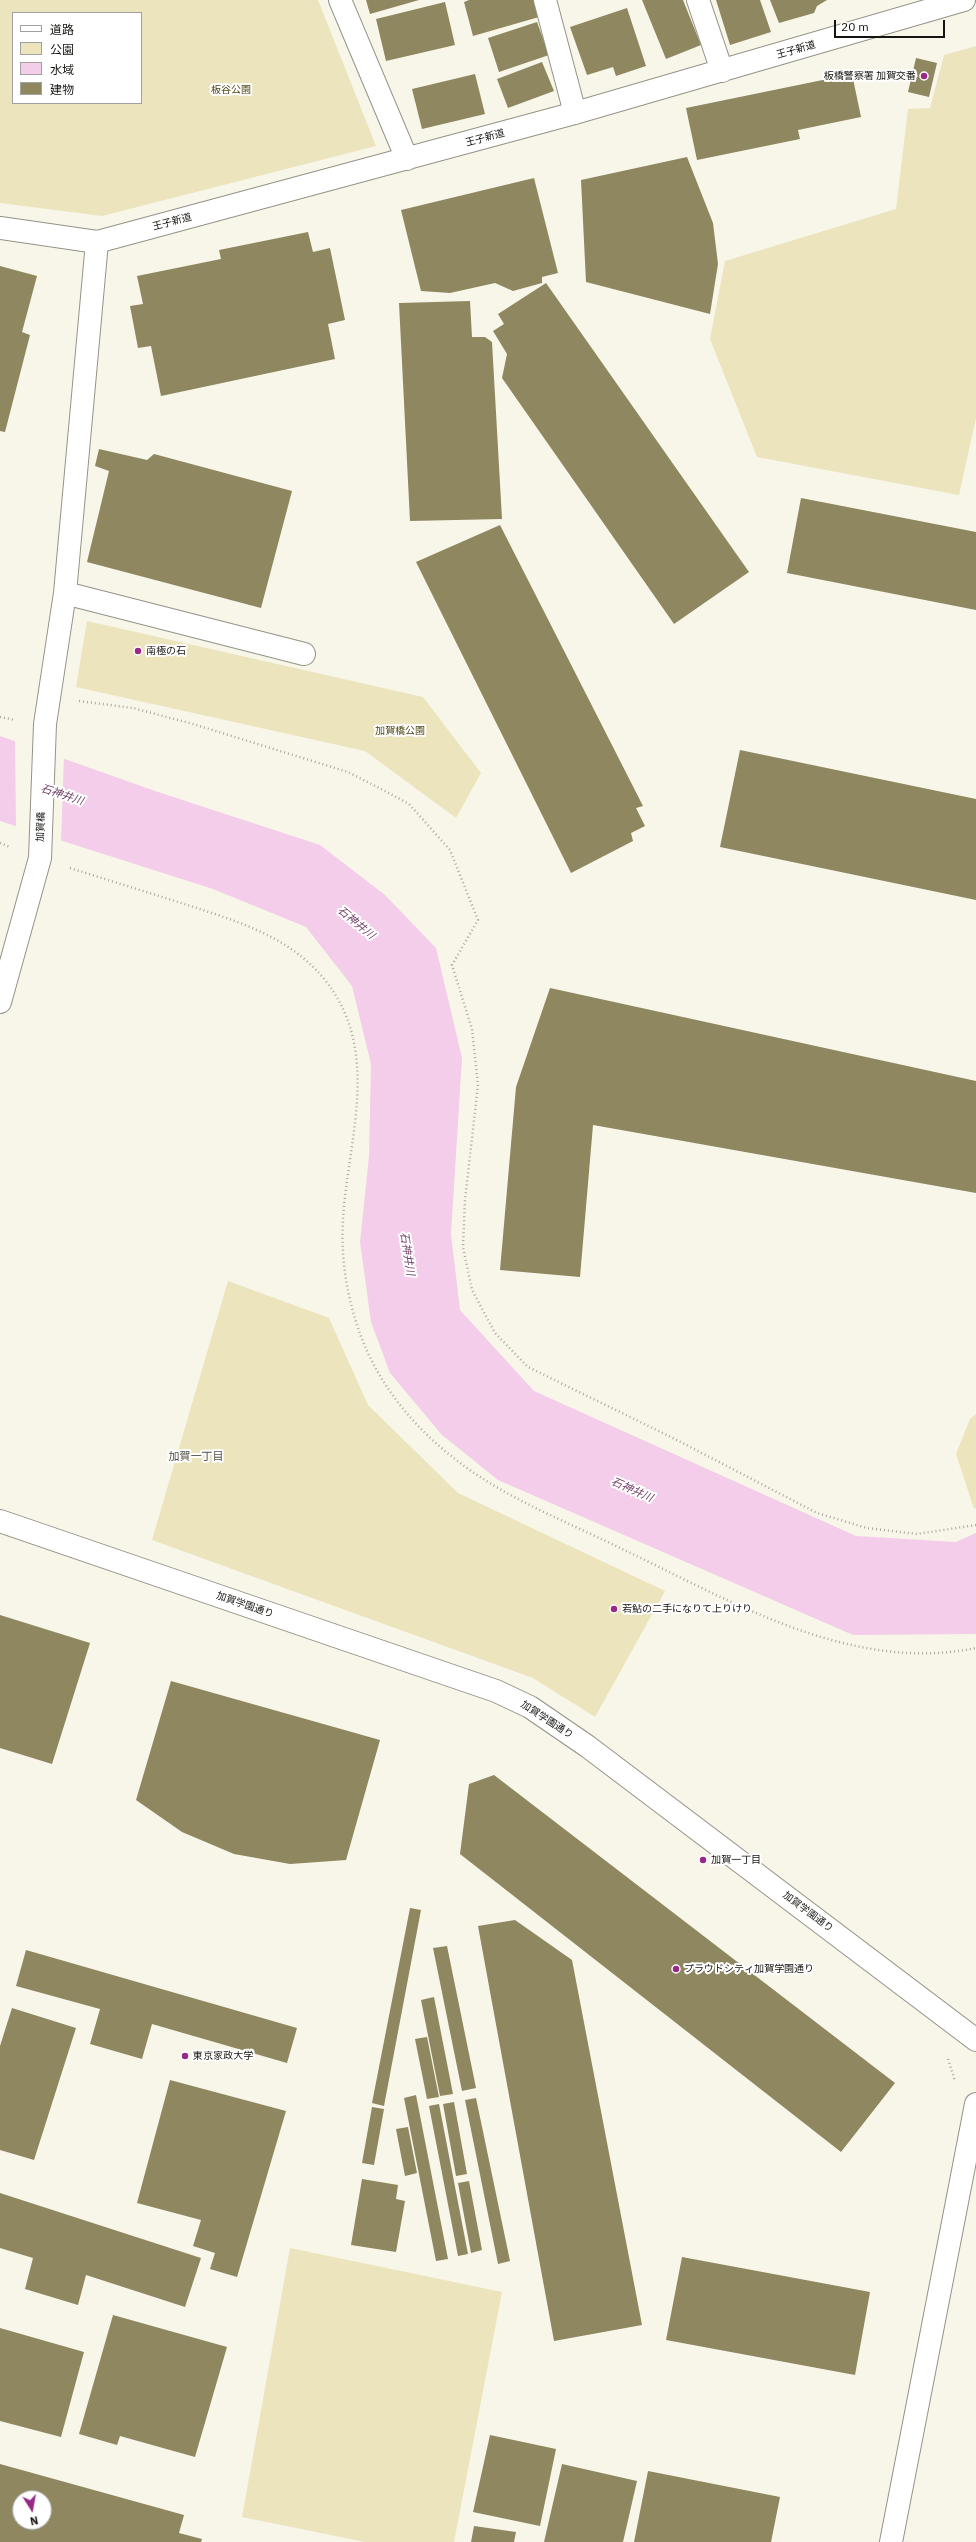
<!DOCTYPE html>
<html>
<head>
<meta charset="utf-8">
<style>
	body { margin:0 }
	#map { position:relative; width:976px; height:2542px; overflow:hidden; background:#f8f6e9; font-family:"IBM Plex Sans","Noto Sans JP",sans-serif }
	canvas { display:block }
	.legend { position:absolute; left:12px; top:12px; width:130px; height:92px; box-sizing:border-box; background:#fff; border:1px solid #a1a19f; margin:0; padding:5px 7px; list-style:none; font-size:12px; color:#151410 }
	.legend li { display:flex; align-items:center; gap:8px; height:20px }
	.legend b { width:20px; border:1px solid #a1a19f }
	.north { position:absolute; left:12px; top:2490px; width:40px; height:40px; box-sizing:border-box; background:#fff; border:1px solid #a1a19f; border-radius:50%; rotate:169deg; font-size:11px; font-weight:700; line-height:16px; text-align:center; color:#151410 }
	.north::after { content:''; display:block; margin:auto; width:14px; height:18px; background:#982988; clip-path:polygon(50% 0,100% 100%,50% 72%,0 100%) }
	.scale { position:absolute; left:834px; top:20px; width:111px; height:18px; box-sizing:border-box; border:2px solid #151410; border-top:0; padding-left:5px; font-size:12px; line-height:14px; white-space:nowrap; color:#151410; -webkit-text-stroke:3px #fff; paint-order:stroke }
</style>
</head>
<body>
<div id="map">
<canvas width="976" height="2542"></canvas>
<ul class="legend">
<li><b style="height:5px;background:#fff"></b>道路</li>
<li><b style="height:11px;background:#ebe4bd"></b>公園</li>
<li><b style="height:11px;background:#f3cdea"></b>水域</li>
<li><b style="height:11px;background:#8e8760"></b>建物</li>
</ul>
<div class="north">N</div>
<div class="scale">20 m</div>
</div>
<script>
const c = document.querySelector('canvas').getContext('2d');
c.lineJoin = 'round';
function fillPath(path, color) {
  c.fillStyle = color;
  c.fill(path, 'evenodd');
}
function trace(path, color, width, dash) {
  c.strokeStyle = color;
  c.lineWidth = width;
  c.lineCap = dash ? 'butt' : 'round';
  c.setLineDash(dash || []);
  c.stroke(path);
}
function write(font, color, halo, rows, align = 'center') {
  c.font = font + ' "IBM Plex Sans","Noto Sans JP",sans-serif';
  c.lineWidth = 4;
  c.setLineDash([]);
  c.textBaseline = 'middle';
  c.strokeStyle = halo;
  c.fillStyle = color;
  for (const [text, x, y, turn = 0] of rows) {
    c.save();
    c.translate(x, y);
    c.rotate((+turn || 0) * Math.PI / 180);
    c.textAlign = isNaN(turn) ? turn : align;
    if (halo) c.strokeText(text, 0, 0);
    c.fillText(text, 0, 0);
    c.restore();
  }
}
fillPath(new Path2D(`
	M0 0H318L376 146 102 216 0 203ZM13 13H141V103H13Z
	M976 46V418L959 495 757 457 710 339 725 261 896 209 908 109 930 108 944 55Z
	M87 621 423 697 481 773 456 818 365 751 76 687Z
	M228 1281 329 1318 368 1405 458 1493 665 1591 595 1717 533 1678 152 1540Z
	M976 1414V1508L974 1509 956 1454 970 1419Z
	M290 2248 502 2292 454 2542H365L242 2517Z`), '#ebe4bd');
fillPath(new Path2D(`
	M0 736 155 791 320 845 385 895 436 948 462 1058 451 1234 460 1310 534 1391 856 1536 956 1542 976 1533V1634L853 1635 498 1480 442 1435 390 1373 371 1322 360 1242 369 1156 371 1064 352 986 306 927 213 889 0 821Z`), '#f3cdea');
fillPath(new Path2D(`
	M15 739 64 757 61 842 16 828Z`), '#f8f6e9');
fillPath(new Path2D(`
	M366 0H419L370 14Z
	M469 0H534L539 17 473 36 464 2Z
	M642 0H683L701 45 666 59Z
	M716 0H760L771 32 730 45Z
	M770 0H827L817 6 814 13 779 23Z
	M445 2 455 45 386 61 376 19Z
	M627 8 646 66 616 76 613 67 587 75 570 27Z
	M537 22 549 55 499 72 488 38Z
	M916 58 937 63 929 97 908 92Z
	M542 62 554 91 508 108 497 79Z
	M475 74 485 114 422 129 412 89Z
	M852 74 861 117 798 130 800 139 697 160 686 108Z
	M687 157 713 223 718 264 710 314 586 282 581 180Z
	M534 178 558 273 542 277V283L513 291 495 283 450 293 421 291 401 210Z
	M308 232 313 252 330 248 345 320 328 324 335 359 161 396 151 346 138 348 130 306 143 304 137 276 221 259 219 250Z
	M0 266 37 276 22 332 30 335 5 432 0 431Z
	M546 283 749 572 674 624 502 378 507 354 493 331 504 324 498 314Z
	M470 301 472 337H485L492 342 502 519 410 521 399 303Z
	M99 449 147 460 154 454 292 491 261 608 87 562 109 471 95 466Z
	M801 498 976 532V610L787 573Z
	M500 525 643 806 636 808 645 826 631 833 633 841 571 873 416 562Z
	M740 750 976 799V900L720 847Z
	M550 988 976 1081V1193L593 1125 580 1277 500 1270 516 1087Z
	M0 1615 90 1643 52 1764 0 1748Z
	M171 1681 380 1740 346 1860 290 1864 234 1854 182 1832 136 1800Z
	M494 1775 895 2083 841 2152 460 1854 469 1784Z
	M410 1908 421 1910 384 2106 372 2103Z
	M515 1920 572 1960 642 2325 554 2341 478 1926Z
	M447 1946 476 2088 462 2091 433 1948Z
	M26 1950 297 2028 287 2063 152 2024 142 2059 90 2044 100 2009 16 1986Z
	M434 1997 453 2094 440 2096 421 2000Z
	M12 2008 76 2028 34 2160 0 2150V2046Z
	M427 2037 439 2097 427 2099 415 2039Z
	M170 2080 286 2111 237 2277 210 2269 215 2253 193 2246 201 2220 137 2203Z
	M416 2095 448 2259 436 2261 404 2098Z
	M476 2098 510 2261 498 2264 465 2100Z
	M454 2102 467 2174 456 2176 443 2104Z
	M439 2104 468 2254 458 2256 429 2106Z
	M372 2107 384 2109 374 2165 362 2163Z
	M408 2127 417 2173 405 2176 396 2129Z
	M362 2179 398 2185 396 2199 405 2201 396 2252 351 2245Z
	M469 2181 482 2250 471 2253 458 2183Z
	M0 2193 201 2258 185 2307 86 2275 78 2305 25 2289 33 2258 0 2248Z
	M682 2257 870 2292 855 2375 666 2340Z
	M113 2315 227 2347 195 2457 120 2436 117 2445 79 2434Z
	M0 2328 84 2352 61 2437 0 2421Z
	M490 2435 556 2449 540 2526 473 2512Z
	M0 2464 184 2515 179 2533 202 2539 201 2542H0ZM20 2498H44V2522H20Z
	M562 2464 637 2481 623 2542H544Z
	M648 2471 780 2497 771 2542H634Z
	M474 2526 516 2532 514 2542H471Z`), '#8e8760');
const minor = new Path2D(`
	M340 0 407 159
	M545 0 575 113
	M698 0 722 71
	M0 228 97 242 575 113 964 0
	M65 593 304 654
	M0 1002 40 858 45 724 65 593 97 242
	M0 1521 496 1691 530 1707 587 1746 976 2040
	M891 2542 976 2104`);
trace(minor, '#949387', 24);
trace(new Path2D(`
	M79 701 133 708 193 724 348 772 385 791 409 804 450 850 478 920 452 965 472 1029 478 1085 465 1200 463 1247 472 1290 495 1333 528 1367 675 1439 817 1513 867 1528 917 1534 976 1525
	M0 717 15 720
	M0 843 10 847
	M70 868C105 879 140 890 175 901 229 919 287 933 325 980 382 1052 348 1138 343 1219 341 1251 345 1285 354 1315 370 1373 407 1422 455 1459 503 1497 563 1520 618 1547 728 1599 849 1674 976 1648
	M948 2059 955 2081`), '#aaa89e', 2.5, [1, 3]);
trace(minor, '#fff', 22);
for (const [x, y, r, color] of [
	[924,76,4,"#982988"],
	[138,651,4,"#982988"],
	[614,1609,4,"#982988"],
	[703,1860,4,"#982988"],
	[676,1969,4,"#982988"],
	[185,2056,4,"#982988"]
]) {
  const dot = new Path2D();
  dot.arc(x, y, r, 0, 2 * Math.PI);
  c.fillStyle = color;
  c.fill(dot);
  trace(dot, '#fff', 1.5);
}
write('10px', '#151410', '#fff', [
	["王子新道",796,50,-16],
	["王子新道",485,138,-15],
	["王子新道",172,222,-15],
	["加賀橋",41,827,-88],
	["加賀学園通り",245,1605,19],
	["加賀学園通り",547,1720,33],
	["加賀学園通り",808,1912,37]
]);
write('10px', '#151410', '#fff', [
	["板橋警察署 加賀交番",916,76,"right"],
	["南極の石",146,651],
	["若鮎の二手になりて上りけり",622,1609],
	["加賀一丁目",711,1860],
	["プラウドシティ加賀学園通り",684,1969],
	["東京家政大学",193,2056]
], 'left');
write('10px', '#4f4716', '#fff', [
	["板谷公園",231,90],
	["加賀橋公園",400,731]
]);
write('italic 11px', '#74446a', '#fff', [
	["石神井川",62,795,18],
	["石神井川",356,923,40],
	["石神井川",407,1254,81],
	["石神井川",632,1490,24]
]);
write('11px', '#535146', '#fff', [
	["加賀一丁目",196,1457]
]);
</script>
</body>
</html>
